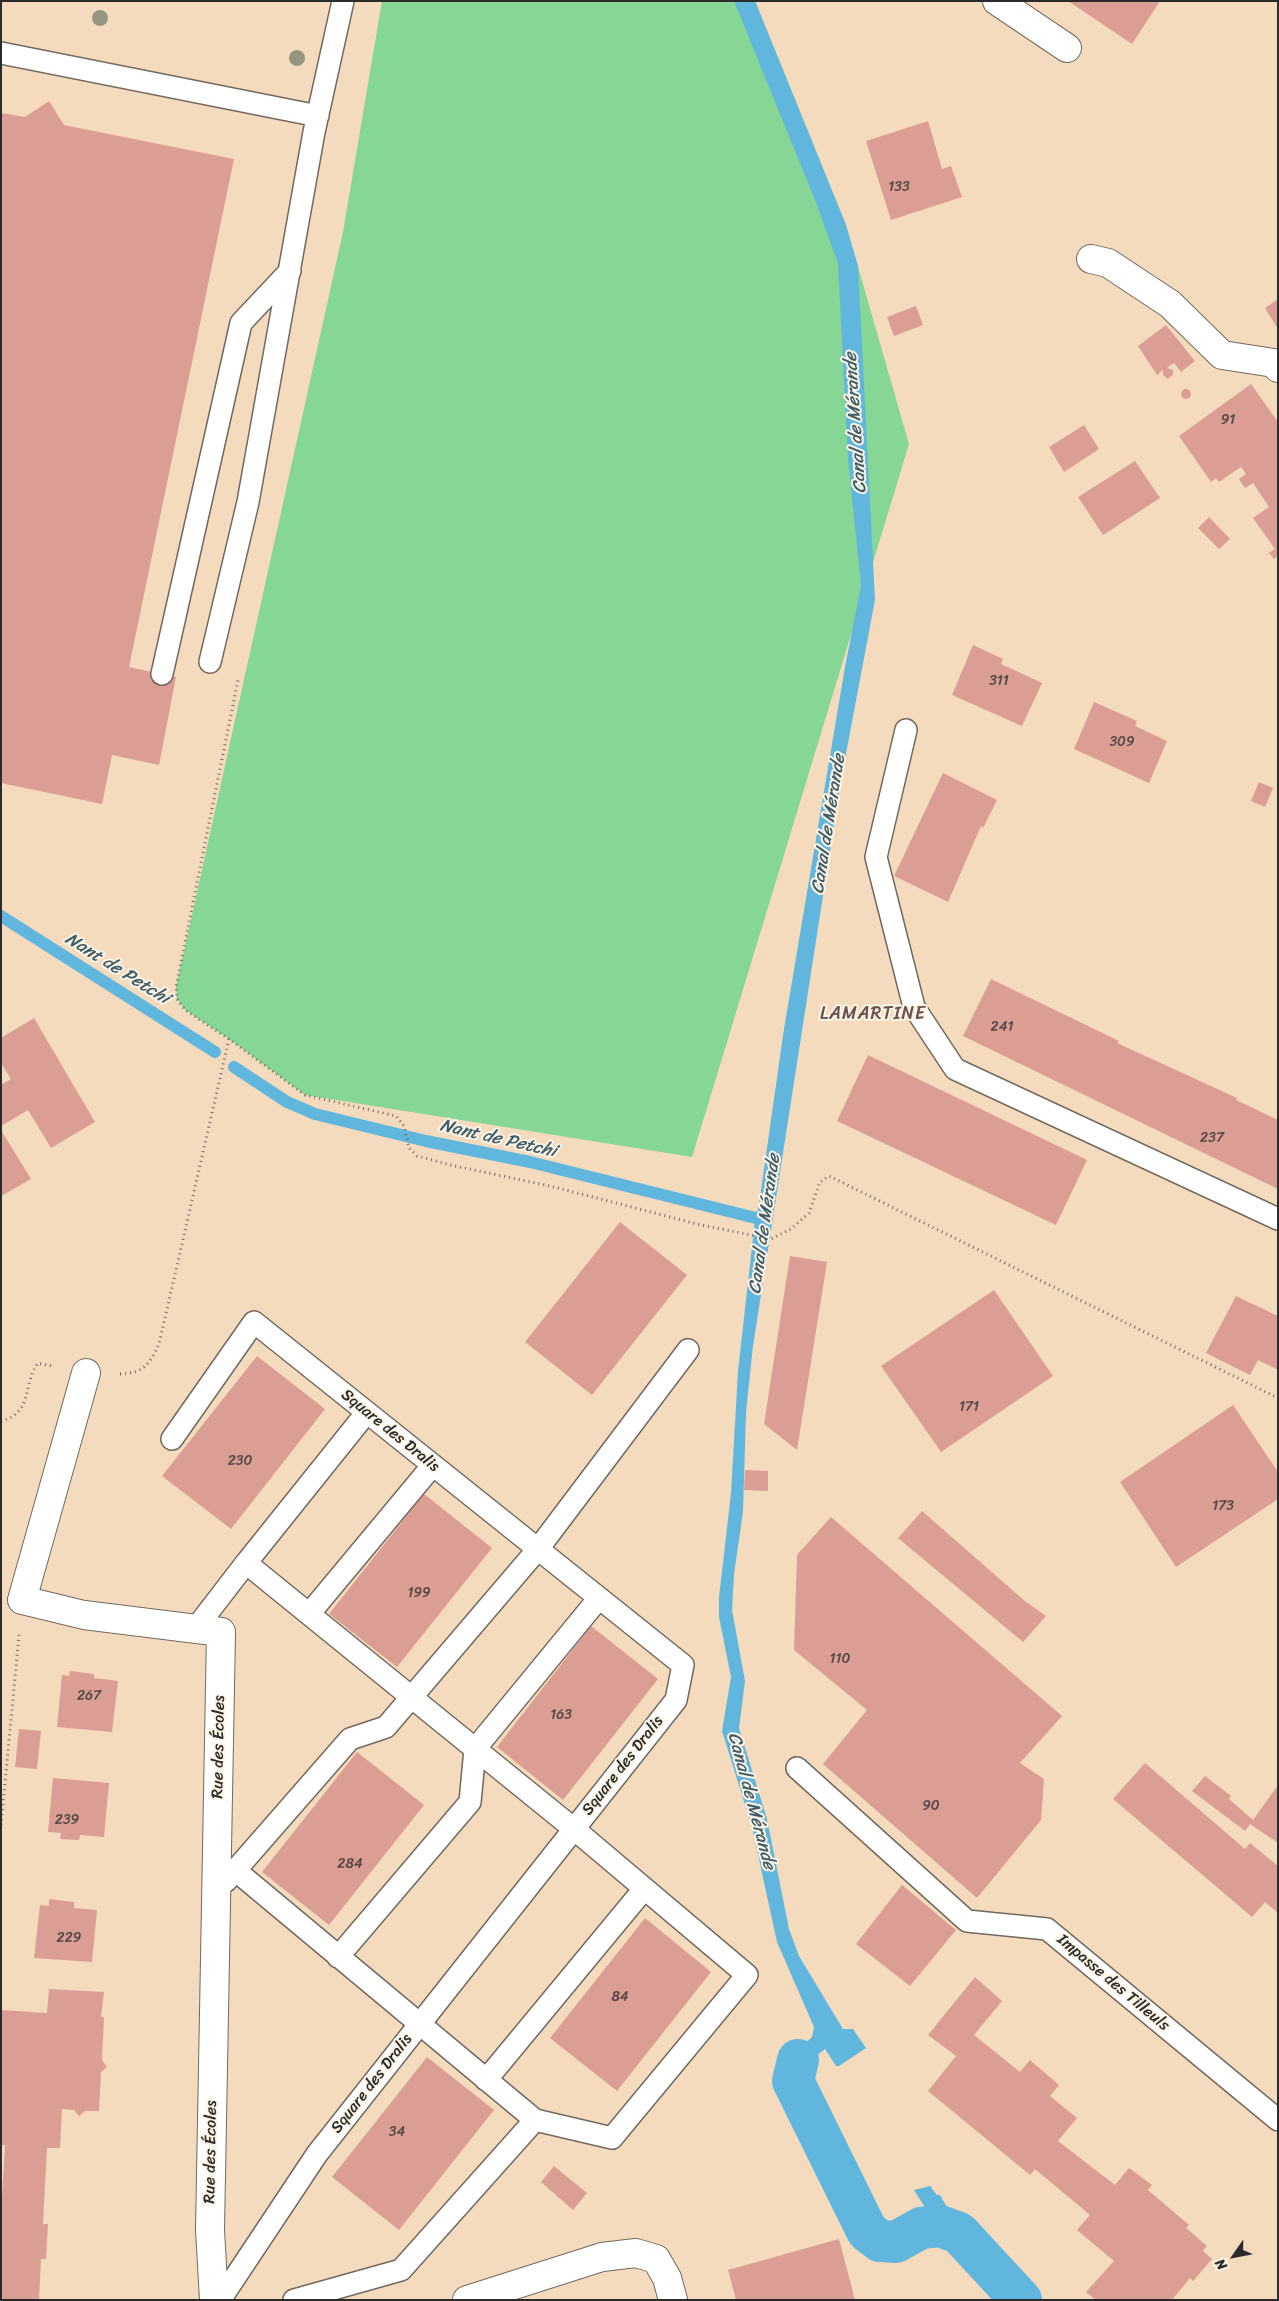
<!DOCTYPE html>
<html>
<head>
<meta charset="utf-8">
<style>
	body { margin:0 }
	#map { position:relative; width:1279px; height:2301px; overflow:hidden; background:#f5dbbe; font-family:Sriracha,sans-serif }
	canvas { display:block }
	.frame { position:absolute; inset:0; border:2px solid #2b2b2b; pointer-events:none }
	.north { position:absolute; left:1209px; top:2231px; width:50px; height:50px; -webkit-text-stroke:4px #fcf5e5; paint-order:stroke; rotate:237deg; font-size:14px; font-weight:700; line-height:20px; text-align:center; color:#2b2b2b }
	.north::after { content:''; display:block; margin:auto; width:18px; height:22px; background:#2b2b2b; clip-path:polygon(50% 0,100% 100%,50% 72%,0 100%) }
</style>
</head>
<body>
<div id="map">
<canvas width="1279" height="2301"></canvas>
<div class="frame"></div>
<div class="north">N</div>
</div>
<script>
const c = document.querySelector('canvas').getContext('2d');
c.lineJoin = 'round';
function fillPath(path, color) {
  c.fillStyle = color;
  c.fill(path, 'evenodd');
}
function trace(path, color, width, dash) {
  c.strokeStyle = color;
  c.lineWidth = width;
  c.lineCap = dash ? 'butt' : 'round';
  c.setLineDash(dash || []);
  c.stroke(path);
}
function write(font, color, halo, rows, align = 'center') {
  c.font = font + ' Sriracha,sans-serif';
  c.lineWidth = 4;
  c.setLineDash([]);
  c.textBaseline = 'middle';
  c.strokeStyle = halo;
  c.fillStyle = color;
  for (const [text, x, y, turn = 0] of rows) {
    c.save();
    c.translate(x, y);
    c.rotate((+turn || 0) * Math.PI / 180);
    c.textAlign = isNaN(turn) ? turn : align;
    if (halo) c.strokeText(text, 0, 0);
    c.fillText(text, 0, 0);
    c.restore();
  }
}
fillPath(new Path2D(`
	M382 1H755L846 225 909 444 692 1157 305 1095 229 1039 185 1010 177 999 176 987 343 232Z`), '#86d695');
fillPath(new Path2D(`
	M734 1H755L846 225 858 266 875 600 841 780 753 1346 746 1412 743 1512 734 1574 732 1610 745 1681 739 1728 767 1819 789 1929 799 1956 843 2029H853L866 2048 839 2066H836L825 2049 799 2070 797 2077 818 2117 812 2120 808 2114 804 2113 786 2081 790 2058 812 2037 814 2027 777 1942 752 1827 722 1731 731 1677 719 1617V1597L731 1493 738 1371 756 1211H758L784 1029 845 667 861 586 848 458 838 263 815 200Z
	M930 2186 937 2195H940L959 2228 971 2244 1026 2291 1032 2300H1007L961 2257 942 2235 914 2190Z`), '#61b6dd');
trace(new Path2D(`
	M1 916 215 1052
	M234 1067 287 1102 315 1114 426 1141 530 1162 764 1220`), '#61b6dd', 12);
trace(new Path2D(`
	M798 2060 793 2081 867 2231 880 2241 896 2242 921 2228 940 2226 959 2233 1021 2300`), '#61b6dd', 42);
fillPath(new Path2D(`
	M1068 1H1160L1132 44Z
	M49 101 64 125 234 159 129 667 176 677 159 765 112 755 102 804 1 783V113L25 117Z
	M928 121 942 169 951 166 962 197 891 220 866 141Z
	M1278 299V329L1265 308Z
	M916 306 923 325 894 336 887 317Z
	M1166 325 1195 361 1181 372 1174 363 1167 368 1173 370V374L1168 379 1163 375V370L1157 375 1138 346Z
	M1251 384 1278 422V556L1274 559 1269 553 1275 549 1253 518 1269 507 1253 483 1245 488 1239 479 1246 474 1241 467 1219 482 1216 478 1211 482 1179 436Z
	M1181 394a5 5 0 1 1 10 0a5 5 0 1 1-10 0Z
	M1084 425 1099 449 1064 472 1049 447Z
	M1135 461 1160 498 1103 535 1078 497Z
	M1209 517 1230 539 1219 549 1198 528Z
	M973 645 1003 659 1001 664 1042 683 1022 726 952 695Z
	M1094 702 1137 721 1135 726 1167 741 1149 783 1074 749Z
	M943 773 997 800 983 828 981 826 948 902 894 876Z
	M1259 782 1273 788 1265 807 1251 801Z
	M991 979 1119 1041 1117 1043 1237 1098 1236 1100 1278 1120V1189L963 1036Z
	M34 1018 95 1122 51 1148 28 1110 1 1126V1085L11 1079 1 1063V1038Z
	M868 1055 1087 1160 1056 1225 837 1121Z
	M1 1130 31 1179 1 1196Z
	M620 1222 687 1275 592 1395 525 1342Z
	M790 1256 827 1262 797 1450 764 1424Z
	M994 1290 1053 1376 941 1452 881 1366Z
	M1236 1296 1278 1316V1370L1258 1360 1250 1375 1206 1353Z
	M257 1356 325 1409 231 1529 162 1476Z
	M1233 1405 1278 1472V1499L1176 1567 1120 1482Z
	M745 1470 768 1471V1491L744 1490Z
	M424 1494 492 1548 397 1667 329 1614Z
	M922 1511 1026 1602 1046 1616 1023 1642 898 1538Z
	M831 1517 1062 1716 1020 1763 1044 1779 1041 1820 977 1898 823 1764 867 1710 794 1650 797 1555Z
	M591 1626 658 1679 563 1800 497 1747Z
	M70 1671 94 1674V1678L118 1681 112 1732 57 1727 62 1675 69 1676Z
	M19 1729 41 1731 37 1769 15 1767Z
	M357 1752 424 1805 329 1925 262 1872Z
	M1145 1763 1245 1849 1250 1843 1278 1866V1913L1265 1902 1252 1917 1113 1799Z
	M1205 1776 1231 1796 1229 1799 1253 1820 1278 1785V1843L1250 1824 1245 1831 1192 1791Z
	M53 1778 109 1783 104 1837 80 1835 79 1840 60 1839 61 1833 48 1832Z
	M902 1885 956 1930 910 1986 856 1944Z
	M49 1899 74 1902V1908L97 1910 92 1962 34 1958 40 1905 49 1906Z
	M645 1918 711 1972 617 2091 550 2038Z
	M975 1977 1002 2001 974 2035 1020 2072 1030 2060 1059 2085 1050 2096 1077 2118 1058 2141 1115 2185 1129 2168 1152 2185 1148 2190 1189 2225 1186 2228 1207 2246 1203 2251 1212 2259 1193 2281 1190 2278 1172 2300H1096L1086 2292 1114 2261 1077 2230 1090 2215 1035 2169 1030 2175 928 2091 956 2056 928 2035Z
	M49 1989 104 1992 101 2017H104L102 2060 107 2067 101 2072 99 2111H85L79 2116 74 2110 62 2109 60 2148H47L43 2224H48L46 2259H41L39 2300H1V2213L5 2145H1V2010L47 2013Z
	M427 2057 494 2110 399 2230 332 2177Z
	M554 2166 587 2193 573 2210 541 2182Z
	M839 2239 855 2300H736L728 2270Z`), '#db9e94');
const service = new Path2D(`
	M1 53 318 116
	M210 662 248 502 314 132 343 1
	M162 674 241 323 290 271
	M906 730 876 857 914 1007 955 1069 1278 1219
	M172 1439 254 1322 683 1665 676 1700 317 2154 220 2300
	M246 1563 367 1412
	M309 1614 433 1465
	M196 1628 246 1563 574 1829 747 1975 612 2138 535 2120 235 1870
	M797 1768 967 1921 1047 1929 1278 2120
	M226 1881 350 1739 386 1727 538 1549 688 1350
	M338 1957 470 1802 475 1749 599 1598
	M486 2080 644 1889
	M294 2300 401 2270 535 2120`);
const minor = new Path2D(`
	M997 1 1067 48
	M1091 259 1108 263 1170 304 1222 355 1274 363 1278 368
	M86 1373 22 1600 84 1615 221 1632 210 2230 214 2300
	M467 2300 602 2257 636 2253 656 2259 667 2278 673 2300`);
trace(service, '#72695e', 24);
trace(minor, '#72695e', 30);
trace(new Path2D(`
	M229 1039 185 1010 177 999 176 987 238 680
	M120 1374C145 1373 149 1364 159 1344L229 1039 305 1095 396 1116 404 1126 409 1148 417 1156 455 1166 550 1186 697 1224 771 1239 791 1229 809 1213 820 1182 829 1176 1278 1398
	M1 1421C34 1412 22 1385 38 1363L52 1366
	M1 1825 19 1635`), '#72695e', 3, [1, 4]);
trace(service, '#fff', 21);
trace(minor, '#fff', 28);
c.fillStyle = '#95967f';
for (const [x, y] of [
	[100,18],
	[297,58]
]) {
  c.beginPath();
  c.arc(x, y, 8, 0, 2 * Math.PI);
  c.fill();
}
write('14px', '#574845', null, [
	["133",899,187],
	["91",1228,420],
	["311",999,681],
	["309",1122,742],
	["241",1002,1027],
	["237",1212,1138],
	["171",969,1407],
	["230",240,1461],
	["173",1223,1506],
	["199",419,1593],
	["110",840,1659],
	["267",89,1696],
	["163",561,1715],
	["90",931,1806],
	["239",67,1820],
	["284",350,1864],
	["229",69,1938],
	["84",620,1997],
	["34",397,2132]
]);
write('16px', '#2b2b2b', '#fcf5e5', [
	["Square des Dralis",390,1431,39],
	["Rue des Écoles",219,1747,-89],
	["Square des Dralis",623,1766,-52],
	["Impasse des Tilleuls",1113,1983,40],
	["Square des Dralis",372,2084,-52],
	["Rue des Écoles",211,2152,-89]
]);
write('italic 18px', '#3e5c69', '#fcf5e5', [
	["Canal de Mérande",856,423,-94],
	["Canal de Mérande",829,824,-81],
	["Nant de Petchi",117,969,32],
	["Nant de Petchi",498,1139,13],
	["Canal de Mérande",765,1224,-82],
	["Canal de Mérande",751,1801,75]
]);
c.letterSpacing = '1px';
write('18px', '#695350', '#fcf5e5', [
	["LAMARTINE",873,1014]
]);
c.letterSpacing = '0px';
</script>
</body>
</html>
